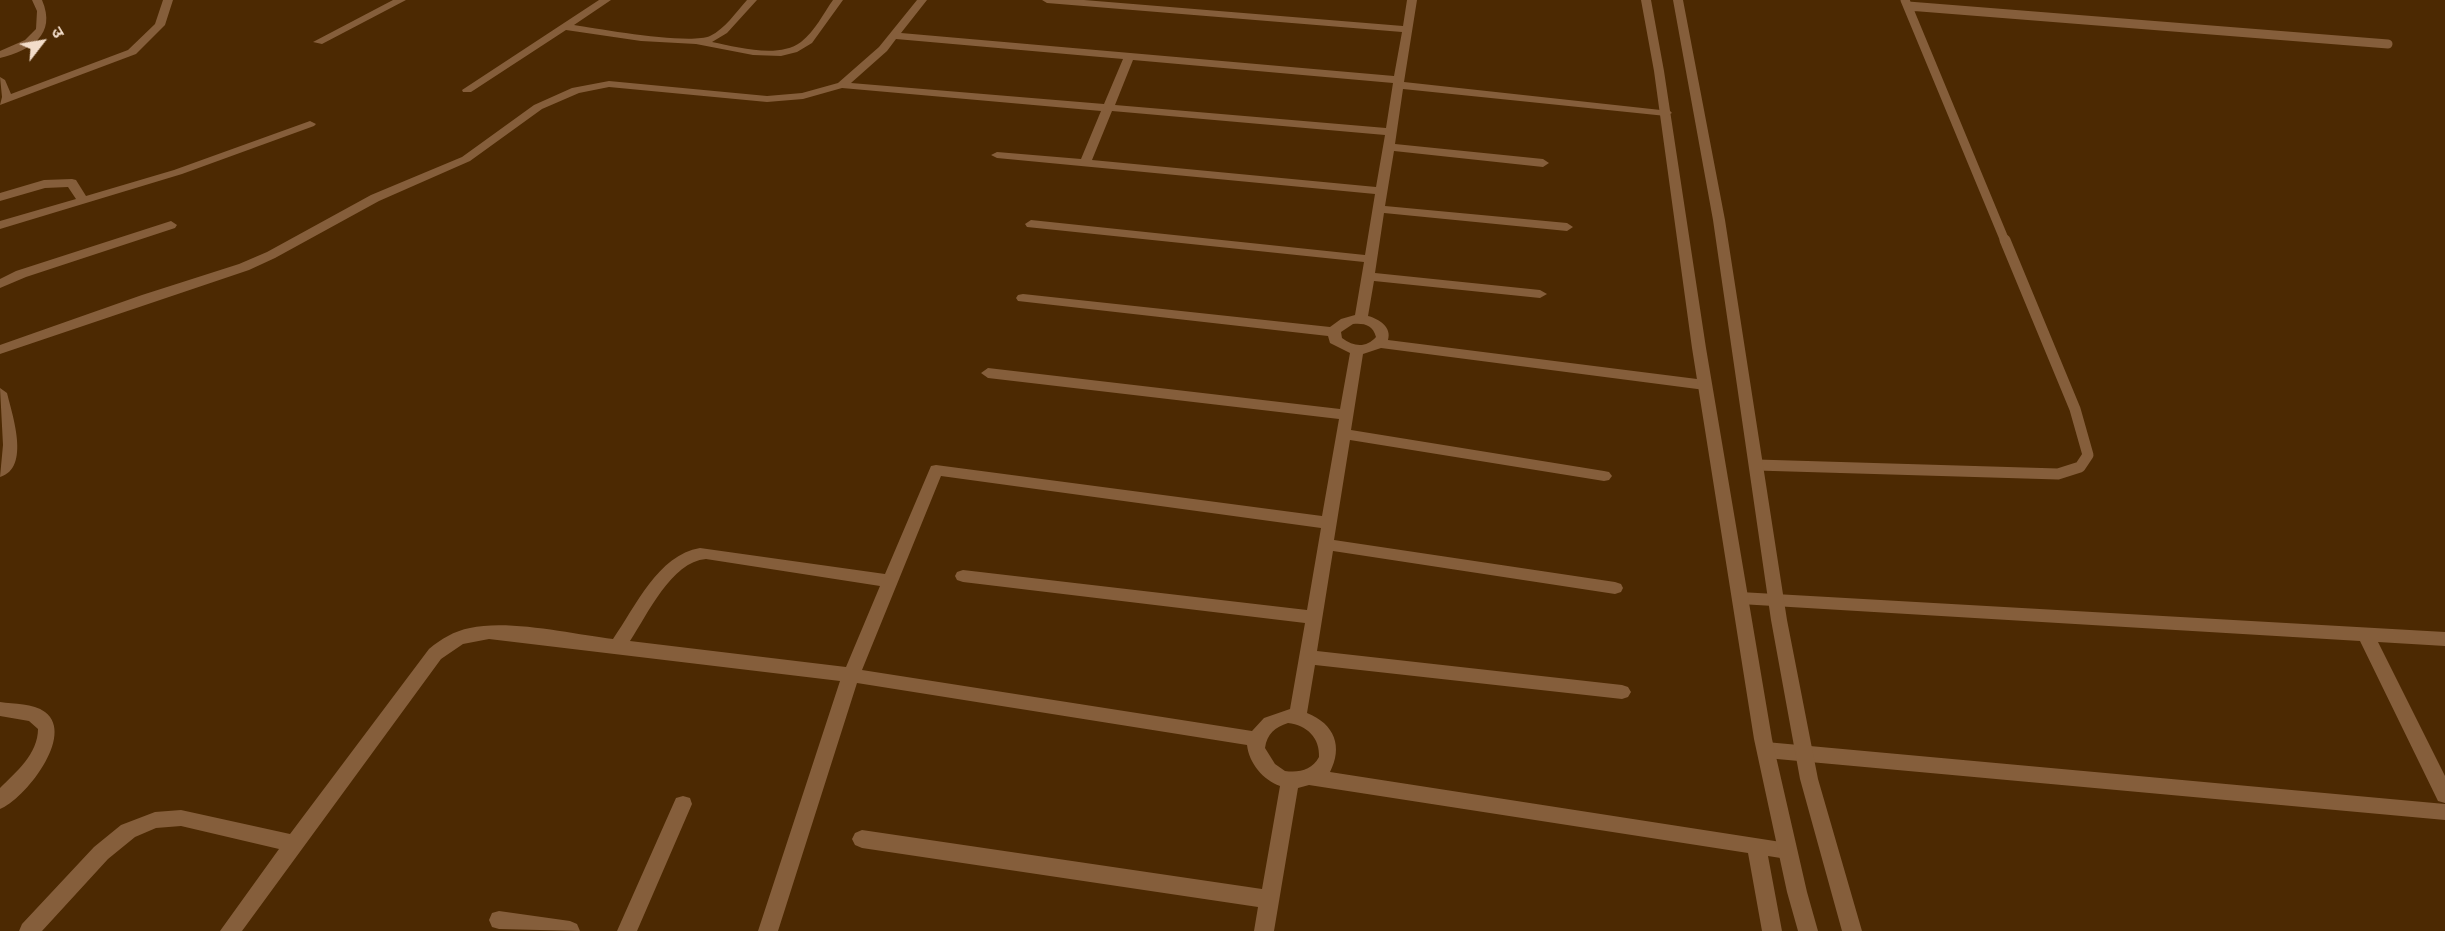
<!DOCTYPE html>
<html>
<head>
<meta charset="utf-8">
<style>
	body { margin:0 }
	#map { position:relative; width:2445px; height:931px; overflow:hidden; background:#4c2902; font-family:"Roboto Condensed","Noto Sans Devanagari",sans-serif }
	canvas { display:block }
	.north { position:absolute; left:12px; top:12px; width:60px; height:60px; -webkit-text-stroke:4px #4c2902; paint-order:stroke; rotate:59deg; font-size:16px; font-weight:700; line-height:24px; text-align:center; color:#f3ddca }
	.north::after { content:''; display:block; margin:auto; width:21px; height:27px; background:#f3ddca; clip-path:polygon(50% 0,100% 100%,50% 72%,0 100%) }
</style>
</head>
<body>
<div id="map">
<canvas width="2445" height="931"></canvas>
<div class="north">उ</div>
</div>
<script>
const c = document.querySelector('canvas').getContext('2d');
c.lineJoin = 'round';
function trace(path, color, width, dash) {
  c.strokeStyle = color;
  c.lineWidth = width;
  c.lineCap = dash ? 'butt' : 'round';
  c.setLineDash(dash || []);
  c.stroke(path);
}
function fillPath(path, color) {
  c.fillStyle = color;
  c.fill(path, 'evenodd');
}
trace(new Path2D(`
	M1905 0 2005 241
	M1908 6 2388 44`), '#855e3b', 9);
trace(new Path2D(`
	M1757 465 2058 474 2080 467 2088 455 2075 409 2005 240`), '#855e3b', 11);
fillPath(new Path2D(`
	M32 0H42C57 35 31 50 0 58V51L25 40 36 29 37 11Z
	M163 0H173L165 25 136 54 0 105 2 97 0 77 5 80 11 94 128 50 155 24Z
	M393 0H406L322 44 313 42Z
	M599 0H611L574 25C600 29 689 45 710 36 725 29 736 12 747 0H757L727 33 712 42C738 47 778 59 801 42 815 31 823 14 833 0H843L812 43 797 52 781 56 753 55 696 44 641 41 566 30 471 92H463L462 90Z
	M917 0H927L901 33 1394 76 1402 32 1047 3 1042 0H1084L1403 26 1407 0H1417L1404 82 1670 111 1672 113 1666 116 1403 89 1395 144 1543 159 1549 163 1543 167 1394 151 1385 206 1567 223 1573 227 1567 231 1384 213 1375 273 1540 290 1547 294 1540 298 1374 281 1368 316C1379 319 1392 327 1388 340L1705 380 1712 385 1705 390 1381 348 1363 354 1351 430 1604 471 1609 472 1612 476 1609 480 1604 481 1350 440 1334 540 1615 582 1621 584 1623 588 1621 592 1615 594 1333 551 1317 651 1622 685 1628 687 1631 692 1628 697 1622 699 1315 665 1307 713C1335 724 1343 747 1330 772L1794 844 1797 850 1794 856 1787 859 1768 856 1782 931H1762L1748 853 1309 785 1298 788 1274 931H1254L1258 907 862 848 855 845 852 839 855 833 862 830 1262 889 1280 786C1263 780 1249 763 1247 745L857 683 778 931H758L840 681 489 639 463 644 441 659 242 931H220L279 849 181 826 156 828 135 837 108 859 42 931H19L22 924 94 847 121 825 155 812 181 810 290 834 429 649C441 639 454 631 470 628 508 619 573 634 613 639 636 606 658 555 700 548L885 574 931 466 936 465 1322 516 1339 419 988 378 981 373 988 368 1340 409 1350 353 1330 343 1328 336 1018 301 1016 298 1018 295 1023 294 1330 327 1341 319 1355 315 1364 262 1027 227 1025 224 1031 220 1365 255 1375 194 997 158 991 155 997 152 1081 159 1101 111 842 88 803 99 767 102 609 87 579 93 542 109 470 161 379 201 275 258 249 270 0 354V345L142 295 239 264 267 252 371 195 462 157 534 105 572 88 609 81 767 96 802 93 838 83 879 47ZM896 39 1123 59 1104 104 851 83 887 51ZM1133 60 1393 83 1386 128 1115 105ZM1112 111 1385 135 1376 187 1092 160ZM1353 324C1364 323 1373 325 1376 337 1366 348 1354 347 1342 338L1341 332ZM941 476 1321 528 1307 610 963 570 957 572 955 576 957 580 963 582 1305 623 1290 709 1264 718 1252 731 862 670ZM706 559 880 586 846 667 630 641C648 614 671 562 706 559ZM1288 723C1307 725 1320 738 1319 757 1312 770 1299 773 1285 771L1275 764 1265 748C1267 734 1275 727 1288 723Z
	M310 121 316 124 314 126 182 174 0 229V221L76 199 68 187 45 188 0 201V193L44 180 72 179 76 180 86 196 174 170Z
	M171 221 177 225 175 228 26 277 0 288V279L16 271Z
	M0 388 7 393C12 414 31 468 0 477L3 445Z
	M1740 592 2445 632V646L2378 642 2445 776V803L2438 801 2360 641 1740 604 1734 603 1732 598 1734 593Z
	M0 702C14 704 33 703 45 712 76 735 24 800 0 809V788C16 772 38 754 38 729L29 721 0 716Z
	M1766 742 2445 804V820L1766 758 1760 755 1757 750 1760 745Z
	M683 796 690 798 692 804 637 931H617L676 798Z
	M499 911 570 921 577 924 580 931 499 929 492 927 489 920 492 913Z`), '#855e3b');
fillPath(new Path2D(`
	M1641 0H1651L1664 71 1706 348 1772 739 1807 892 1818 931H1798L1787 892 1754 739 1692 348 1654 71Z
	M1673 0H1683L1725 220 1787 620 1818 779 1862 931H1842L1800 779 1771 620 1713 220Z`), '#855e3b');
</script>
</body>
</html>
